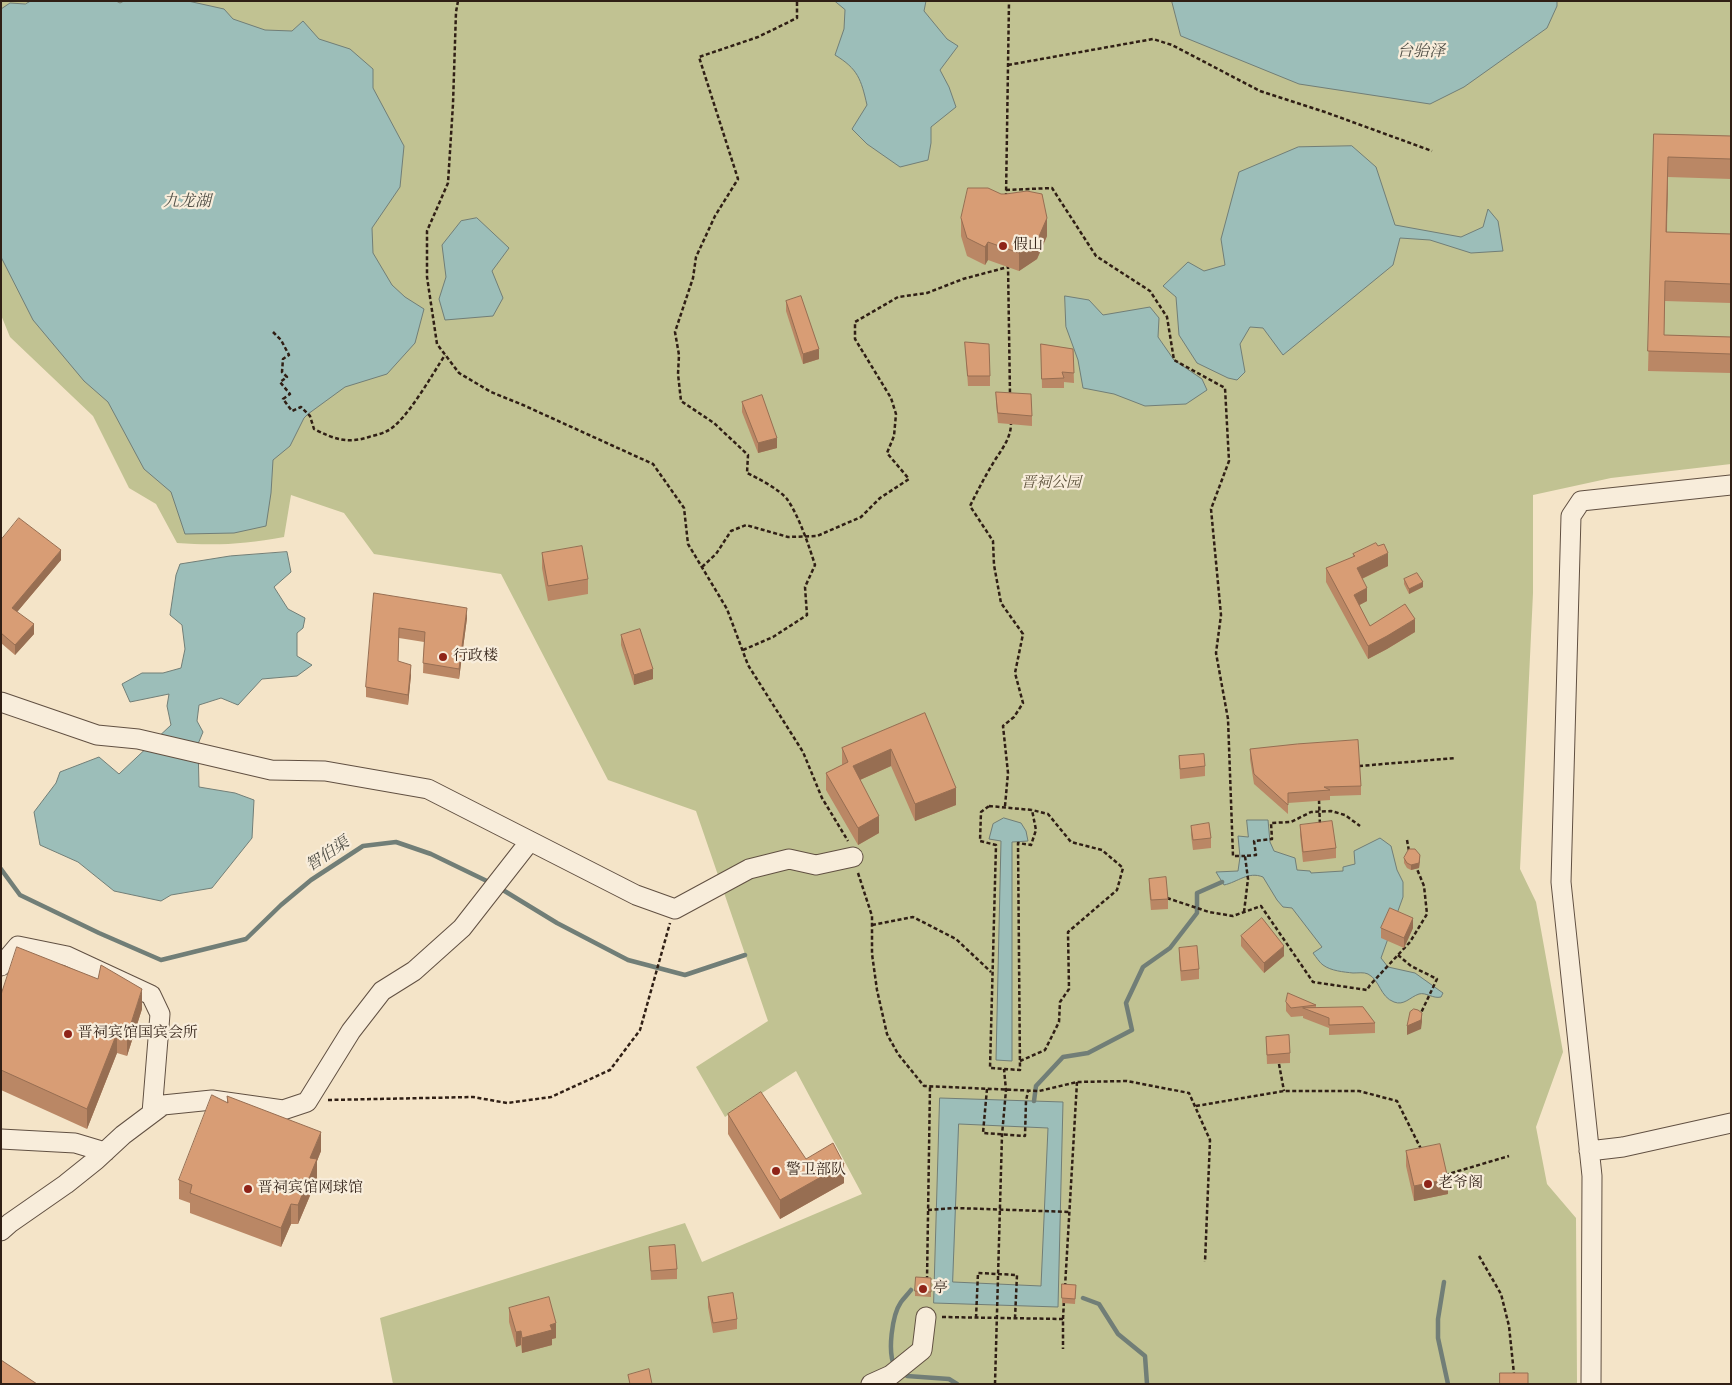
<!DOCTYPE html>
<html>
<head>
<meta charset="utf-8">
<style>
	body { margin:0 }
	#map { position:relative; width:1732px; height:1385px; overflow:hidden; background:#f4e4c8; font-family:Cardo,serif }
	canvas { display:block }
	.frame { position:absolute; inset:0; border:2px solid #301f15; pointer-events:none }
</style>
</head>
<body>
<div id="map">
<canvas width="1732" height="1385"></canvas>
<div class="frame"></div>
</div>
<script>
const c = document.querySelector('canvas').getContext('2d');
c.lineJoin = 'round';
function fillPath(path, color) {
  c.fillStyle = color;
  c.fill(path, 'evenodd');
}
function trace(path, color, width, dash) {
  c.strokeStyle = color;
  c.lineWidth = width;
  c.lineCap = dash ? 'butt' : 'round';
  c.setLineDash(dash || []);
  c.stroke(path);
}
function write(font, color, halo, rows, align = 'center') {
  c.font = font + ' Cardo,"Noto Serif SC",serif';
  c.lineWidth = 4.5;
  c.setLineDash([]);
  c.textBaseline = 'middle';
  c.strokeStyle = halo;
  c.fillStyle = color;
  for (const [text, x, y, turn = 0] of rows) {
    c.save();
    c.translate(x, y);
    c.rotate((+turn || 0) * Math.PI / 180);
    c.textAlign = isNaN(turn) ? turn : align;
    if (halo) c.strokeText(text, 0, 0);
    c.fillText(text, 0, 0);
    c.restore();
  }
}
fillPath(new Path2D(`
	M1 1H1731V464L1611 478 1533 495V593L1520 869 1536 902 1563 1052 1536 1127 1547 1184 1576 1218 1577 1384H393L380 1318 685 1223 702 1262 862 1194 796 1071 725 1117 696 1067 768 1021 696 811 608 780 501 574 374 554 344 513 291 495 284 537C245 544 217 546 177 543L156 504 129 488 93 416 10 337 1 315Z`), '#c1c292');
const water = new Path2D(`
	M31 1H116L120 3 124 1H188L224 9 233 19 265 30 292 31 303 21 319 39 350 49 373 69V88L404 146 400 187 372 228 373 253 392 285 405 297 424 309 415 343 387 374 345 387 308 414 304 418 290 446 273 460 271 493 266 526 234 533 185 534 171 492 144 469 108 402 84 381 33 320 1 257V9L10 3 25 4Z
	M835 1H926L924 11 947 39 958 46 940 70 949 87 956 107 931 127V143L928 160 900 167 867 144 852 129 867 105C861 79 858 69 835 55L844 29 845 10Z
	M1172 1H1557V6L1547 28 1464 87 1430 104 1299 84 1181 36Z
	M1352 146 1376 167 1395 225 1461 237 1483 227 1488 209 1498 221 1503 251 1471 253 1430 240 1400 238 1393 265 1283 355 1263 328 1250 327 1240 344 1245 372 1237 380 1228 378 1197 363 1179 335 1176 297 1163 286 1188 262 1204 271 1225 265 1221 239 1239 172 1298 147Z
	M477 218 509 248 492 271 503 298 493 316 445 320 439 299 446 277 442 245 461 221Z
	M1065 296 1089 300 1103 315 1150 307 1159 318 1158 337 1174 360 1202 379 1207 390 1186 404 1145 406 1114 394 1083 388 1078 360 1066 327Z
	M287 552 291 572 274 587 288 609 305 618 303 628 297 633V656L312 665 297 676 262 679 238 705 221 698 199 705 197 721 203 732 198 744 199 787 235 793 254 800 252 838 212 888 171 895 161 901 114 891 78 862 40 845 34 812 56 783 60 772 99 757 119 774 171 725 167 706 169 694 130 702 122 684 142 673H163L181 668 185 649 182 625 170 615 176 575 180 564 230 556Z
	M1004 818 1021 823 1026 831 1028 841 1012 842V1061L996 1060 1001 841 989 839 993 824Z
	M1247 820H1268L1270 842 1274 851 1295 858 1297 870 1310 871 1311 873 1343 871V867L1355 864 1354 851 1380 838 1391 846 1397 870 1403 882V897L1381 958 1388 967 1415 973 1443 993 1441 997C1433 999 1426 992 1419 994 1410 997 1404 1006 1394 1002 1380 997 1380 980 1368 974 1364 972 1358 973 1353 973 1344 972 1331 971 1323 965 1320 963 1316 957 1313 953L1322 947 1292 908 1283 907 1277 900 1263 877C1248 871 1238 882 1224 885L1216 872 1238 871 1240 857 1238 836 1248 837Z
	M940 1098 1063 1102 1058 1307 934 1303ZM959 1124 1048 1128 1041 1286 953 1282Z`);
fillPath(water, '#9cbeb9');
trace(water, '#717e77', 1);
trace(new Path2D(`
	M1 869 20 895 99 933 161 960 246 939 281 905 311 880 363 846 396 842 431 854 491 883
	M498 887 557 923 628 960 685 975 745 955
	M1034 1101 1036 1086 1063 1057 1088 1053 1132 1030 1126 1003 1143 967 1170 948 1197 913V893L1222 882
	M1444 1282 1438 1319V1338L1448 1384
	M1083 1298 1099 1304 1118 1334 1145 1356 1147 1384
	M895 1367C887 1353 892 1315 901 1302 904 1298 908 1294 911 1290
	M901 1372 907 1376 949 1379 957 1384`), '#717e77', 4.5);
const minor = new Path2D(`
	M1 702 97 735 138 739 271 770 325 771 428 789 636 895 675 909 749 869 789 859 816 865 853 857
	M1 966 18 946 67 956 151 995 160 1014 152 1113
	M1 1139 75 1143 105 1152
	M1589 1151 1623 1147 1731 1123
	M1 1231 10 1223 66 1184 96 1160 123 1135 163 1105 212 1100 283 1110 307 1102 351 1031 382 991 414 971 462 928 530 841
	M871 1384 891 1375 922 1350 926 1317
	M1591 1384 1592 1176 1561 882 1571 516 1581 501 1731 485`);
trace(minor, '#615042', 21);
trace(new Path2D(`
	M458 1 456 12 453 104 448 183 427 231V277L437 344 459 373 491 392 523 405 653 464 684 508 688 544 727 609 748 665 803 752 822 798 848 841
	M1008 65 1153 39 1172 45 1260 91 1325 112 1432 151
	M1006 190 1052 188 1096 256 1150 291 1167 317 1174 360 1225 388 1229 461 1211 509 1221 615 1216 653 1228 719 1233 856H1245
	M1006 197 1009 1
	M1008 265 1010 395
	M273 332 281 340 289 355 283 359 282 372 287 377 280 382 290 394 283 399 292 411 301 407 310 416 314 429C334 439 347 444 369 437 375 435 382 434 387 431 406 422 433 373 445 355
	M702 567 716 554 731 531 746 525 788 537 817 536 861 517 880 498 909 479 887 453 894 436 896 414 891 398 855 339V322L898 297 927 293 963 279 1008 267
	M743 650 773 637 807 615 805 587 815 565C809 546 799 516 787 499 780 490 758 478 747 473L748 455 714 423 681 401 678 374 679 355 675 332 693 278 696 257 715 216 738 179 699 57 758 37 797 18V1
	M1359 766 1456 758
	M1319 800 1320 826
	M989 806 1032 810 1036 830 1031 845 1018 843 1020 1070 990 1068 996 845 980 841 981 812Z
	M1005 806 1008 773 1003 726 1014 717 1023 703 1015 673 1023 634 1001 603 994 565 993 541 970 506C977 492 984 478 992 465 1000 451 1011 440 1011 423
	M1407 840 1409 851
	M858 873 872 916V954L877 990 887 1034 898 1054 924 1086 1039 1091 1077 1082 1127 1081 1189 1093 1210 1140 1205 1262
	M1167 898 1209 912 1233 916 1261 906 1313 982 1367 990 1370 985 1410 942 1427 914 1424 886 1417 869
	M1244 912 1248 879 1245 856 1256 855 1254 841 1272 839 1271 823 1291 822 1311 812 1331 811 1345 815 1360 826
	M872 925 913 917 956 939 991 972
	M1398 955 1411 966 1437 979 1420 1015
	M1020 1061 1045 1050 1059 1022 1060 1002 1069 989 1068 932 1117 890 1123 868 1102 850 1071 842 1048 814 1032 810
	M1279 1064 1284 1091
	M987 1089 983 1133 1025 1136 1026 1101 1028 1091
	M328 1100 473 1097 507 1103 551 1097 610 1070 640 1030 670 923
	M1196 1106 1284 1091H1359L1397 1101 1421 1149
	M1445 1175 1509 1156
	M928 1210 956 1208 1070 1212
	M1479 1256 1501 1294 1509 1326 1514 1374
	M927 1280 930 1086
	M1065 1287 1077 1082
	M942 1317 1063 1319V1349
	M976 1318 978 1273 1017 1275 1015 1318
	M1063 1319 1064 1300
	M995 1384 1002 1135 1006 1090 1004 1069`), '#301f15', 2.5, [4, 2.5]);
trace(minor, '#f8eddb', 19);
fillPath(new Path2D(`
	M1654 134 1731 136V179L1668 177 1667 232 1731 234V303L1665 301 1664 335 1731 337V373L1648 371Z
	M961 218 1047 236 1037 259 1019 271 988 260 985 265 967 256 961 236Z
	M786 301 819 359 803 364 786 311Z
	M965 342 990 376V386H968Z
	M1041 344 1073 349 1074 383 1064 382V388H1042Z
	M996 392 1032 416V426L998 423 996 402Z
	M742 402 777 448 758 453 742 412Z
	M1 540 61 560 17 612 34 634 15 655 1 643Z
	M542 553 588 579V594L548 601 542 568Z
	M1353 554 1388 566 1362 579 1367 601 1359 605 1370 626 1415 632 1387 649 1368 659 1326 582V568L1353 557Z
	M1404 579 1423 587 1409 594 1404 584Z
	M374 593 467 618 459 679 423 673 424 642 399 638 398 662 411 675 408 705 366 697V687Z
	M621 635 653 679 634 685 621 645Z
	M925 713 956 805 915 821 891 766 860 780 879 833 858 845 826 790V773L842 765V748Z
	M1250 749 1361 786V795L1330 796V800L1288 803V814L1254 784 1250 759Z
	M1179 756 1205 766V776L1180 779Z
	M1300 825 1336 848V858L1303 862 1300 835Z
	M1191 826 1211 838V848L1193 850 1191 835Z
	M1404 858 1420 860 1419 868 1411 870 1407 868 1404 863Z
	M1149 879 1168 899V909L1151 910 1149 889Z
	M1381 928H1413L1404 948 1381 938Z
	M1241 936 1284 956 1264 973 1241 946Z
	M1179 948 1199 969V979L1181 981 1179 958Z
	M1 995 142 1009 127 1056 117 1053 87 1129 1 1090Z
	M1286 1002 1316 1005V1008L1375 1023V1033L1329 1035V1028L1303 1018V1016L1291 1017 1286 1011Z
	M1266 1037 1290 1053V1063L1267 1064Z
	M227 1096 321 1151 317 1161V1179L298 1224H291L281 1247 190 1213V1203L179 1199V1180L227 1103Z
	M728 1114 806 1159 844 1183 780 1219 728 1134Z
	M1406 1151 1448 1194 1414 1201 1406 1166Z
	M649 1247 677 1269V1279L651 1280Z
	M931 1278V1297L915 1296V1291Z
	M1062 1284 1076 1285 1075 1304 1062 1303Z
	M708 1297 737 1319V1329L713 1333 708 1307Z
	M509 1308 556 1338 552 1339V1345L522 1353 521 1345 516 1347 509 1322Z`), '#ba8765');
fillPath(new Path2D(`
	M1668 157V177L1666 252V232Z
	M1047 218V236L1037 259 1019 271V253Z
	M988 242V260L985 265V247Z
	M819 349V359L803 364V354Z
	M777 438V448L758 453V443Z
	M61 550V560L12 618V608Z
	M1388 553V566L1357 581V568Z
	M1423 582V587L1409 594V589Z
	M1367 588V601L1354 608V595Z
	M467 608V618L459 679V669Z
	M1415 619V632L1387 649 1368 659V646Z
	M34 624V634L15 655V645Z
	M411 665V675L408 705V695Z
	M653 669V679L634 685V675Z
	M891 749V766L853 783V766Z
	M956 788V805L915 821V804Z
	M879 816V833L858 845V828Z
	M1420 855V860L1419 868 1411 870V865Z
	M1413 918V928L1404 948V938Z
	M1284 946V956L1264 973V963Z
	M142 989V1009L127 1056V1036Z
	M1422 1013V1022L1421 1029 1407 1035V1026Z
	M117 1033V1053L87 1129V1109Z
	M321 1132V1151L317 1161V1179L298 1224V1205L310 1158Z
	M844 1164V1183L780 1219V1200Z
	M1448 1179V1194L1414 1201V1186Z
	M291 1204V1224L281 1247V1228Z
	M556 1323V1338L552 1339V1345L522 1353V1338L550 1325Z
	M521 1331V1345L516 1347V1332Z`), '#976e52');
const building = new Path2D(`
	M1654 134 1731 136V159L1668 157 1666 232 1731 234V284L1665 281 1664 335 1731 337V354L1648 351Z
	M968 188H988L1001 194H1006L1027 191 1042 194 1047 218 1037 241 1019 253 988 242 985 247 967 238 961 218Z
	M801 296 819 349 803 354 786 301Z
	M965 342 989 344 990 376H968Z
	M1041 344 1073 349 1074 373 1062 372 1064 378 1042 379Z
	M996 392 1031 394 1032 416 998 413Z
	M762 395 777 438 758 443 742 402Z
	M19 518 61 550 12 608 34 624 15 645 1 633V540Z
	M1376 543 1378 546 1384 544 1388 553 1357 568 1367 588 1354 595 1370 626 1405 604 1415 619 1387 636 1368 646 1326 568 1355 556 1353 554Z
	M582 546 588 579 548 586 542 553Z
	M1417 573 1423 582 1409 589 1404 579Z
	M374 593 467 608 459 669 423 663 425 632 399 628 398 661 411 665 408 695 366 687Z
	M640 629 653 669 634 675 621 635Z
	M925 713 956 788 915 804 891 749 853 766 879 816 858 828 826 773 848 762 842 748Z
	M1358 740 1361 786 1324 787 1330 790 1288 793V805L1254 774 1250 749 1297 744Z
	M1204 754 1205 766 1180 769 1179 756Z
	M1332 821 1336 848 1303 852 1300 825Z
	M1209 823 1211 838 1193 840 1191 826Z
	M1409 849H1415L1420 855 1419 863 1411 865 1407 863 1404 858Z
	M1166 877 1168 899 1151 900 1149 879Z
	M1390 908 1413 918 1404 938 1381 928Z
	M1262 918 1284 946 1264 963 1241 936Z
	M1197 946 1199 969 1181 971 1179 948Z
	M17 947 98 979 101 965 142 989 127 1036 117 1033 87 1109 1 1070V995Z
	M1288 993 1316 1005 1291 1008 1286 1002Z
	M1363 1007 1375 1023 1329 1025V1018L1303 1008Z
	M1414 1009 1418 1010 1422 1013 1421 1020 1407 1026 1410 1012Z
	M1289 1035 1290 1053 1267 1055 1266 1037Z
	M761 1092 806 1159 833 1143 844 1164 780 1200 728 1114Z
	M212 1095 228 1103 227 1096 321 1132 310 1158 317 1159 298 1205 291 1204 281 1228 190 1193 192 1185 179 1180Z
	M1440 1144 1448 1179 1414 1186 1406 1151Z
	M675 1245 677 1269 651 1271 649 1247Z
	M916 1277 931 1278V1292L915 1291Z
	M1062 1284 1076 1285 1075 1299 1062 1298Z
	M733 1293 737 1319 713 1323 708 1297Z
	M549 1297 556 1323 550 1325 552 1330 522 1338 521 1331 516 1332 509 1308Z
	M1 1360 37 1384H1Z
	M649 1369 652 1384H630L628 1375Z
	M1500 1373H1528V1384H1500Z`);
fillPath(building, '#d89d75');
trace(building, '#976e52', 1);
for (const [x, y, r, color] of [
	[1003,246,5,"#8f2418"],
	[443,657,5,"#8f2418"],
	[68,1034,5,"#8f2418"],
	[776,1171,5,"#8f2418"],
	[1428,1184,5,"#8f2418"],
	[248,1189,5,"#8f2418"],
	[923,1289,5,"#8f2418"]
]) {
  const dot = new Path2D();
  dot.arc(x, y, r, 0, 2 * Math.PI);
  c.fillStyle = color;
  c.fill(dot);
  trace(dot, '#f8eddb', 2);
}
write('15px', '#301f15', '#f8eddb', [
	["假山",1013,246],
	["行政楼",453,657],
	["晋祠宾馆国宾会所",78,1034],
	["警卫部队",786,1171],
	["老爷阁",1438,1184],
	["晋祠宾馆网球馆",258,1189],
	["亭",933,1289]
], 'left');
write('italic 15px', '#5c503a', '#f8eddb', [
	["晋祠公园",1051,484]
]);
write('italic 16px', '#504f46', '#f8eddb', [
	["台骀泽",1421,52],
	["九龙湖",187,202],
	["智伯渠",328,855,-34]
]);
</script>
</body>
</html>
